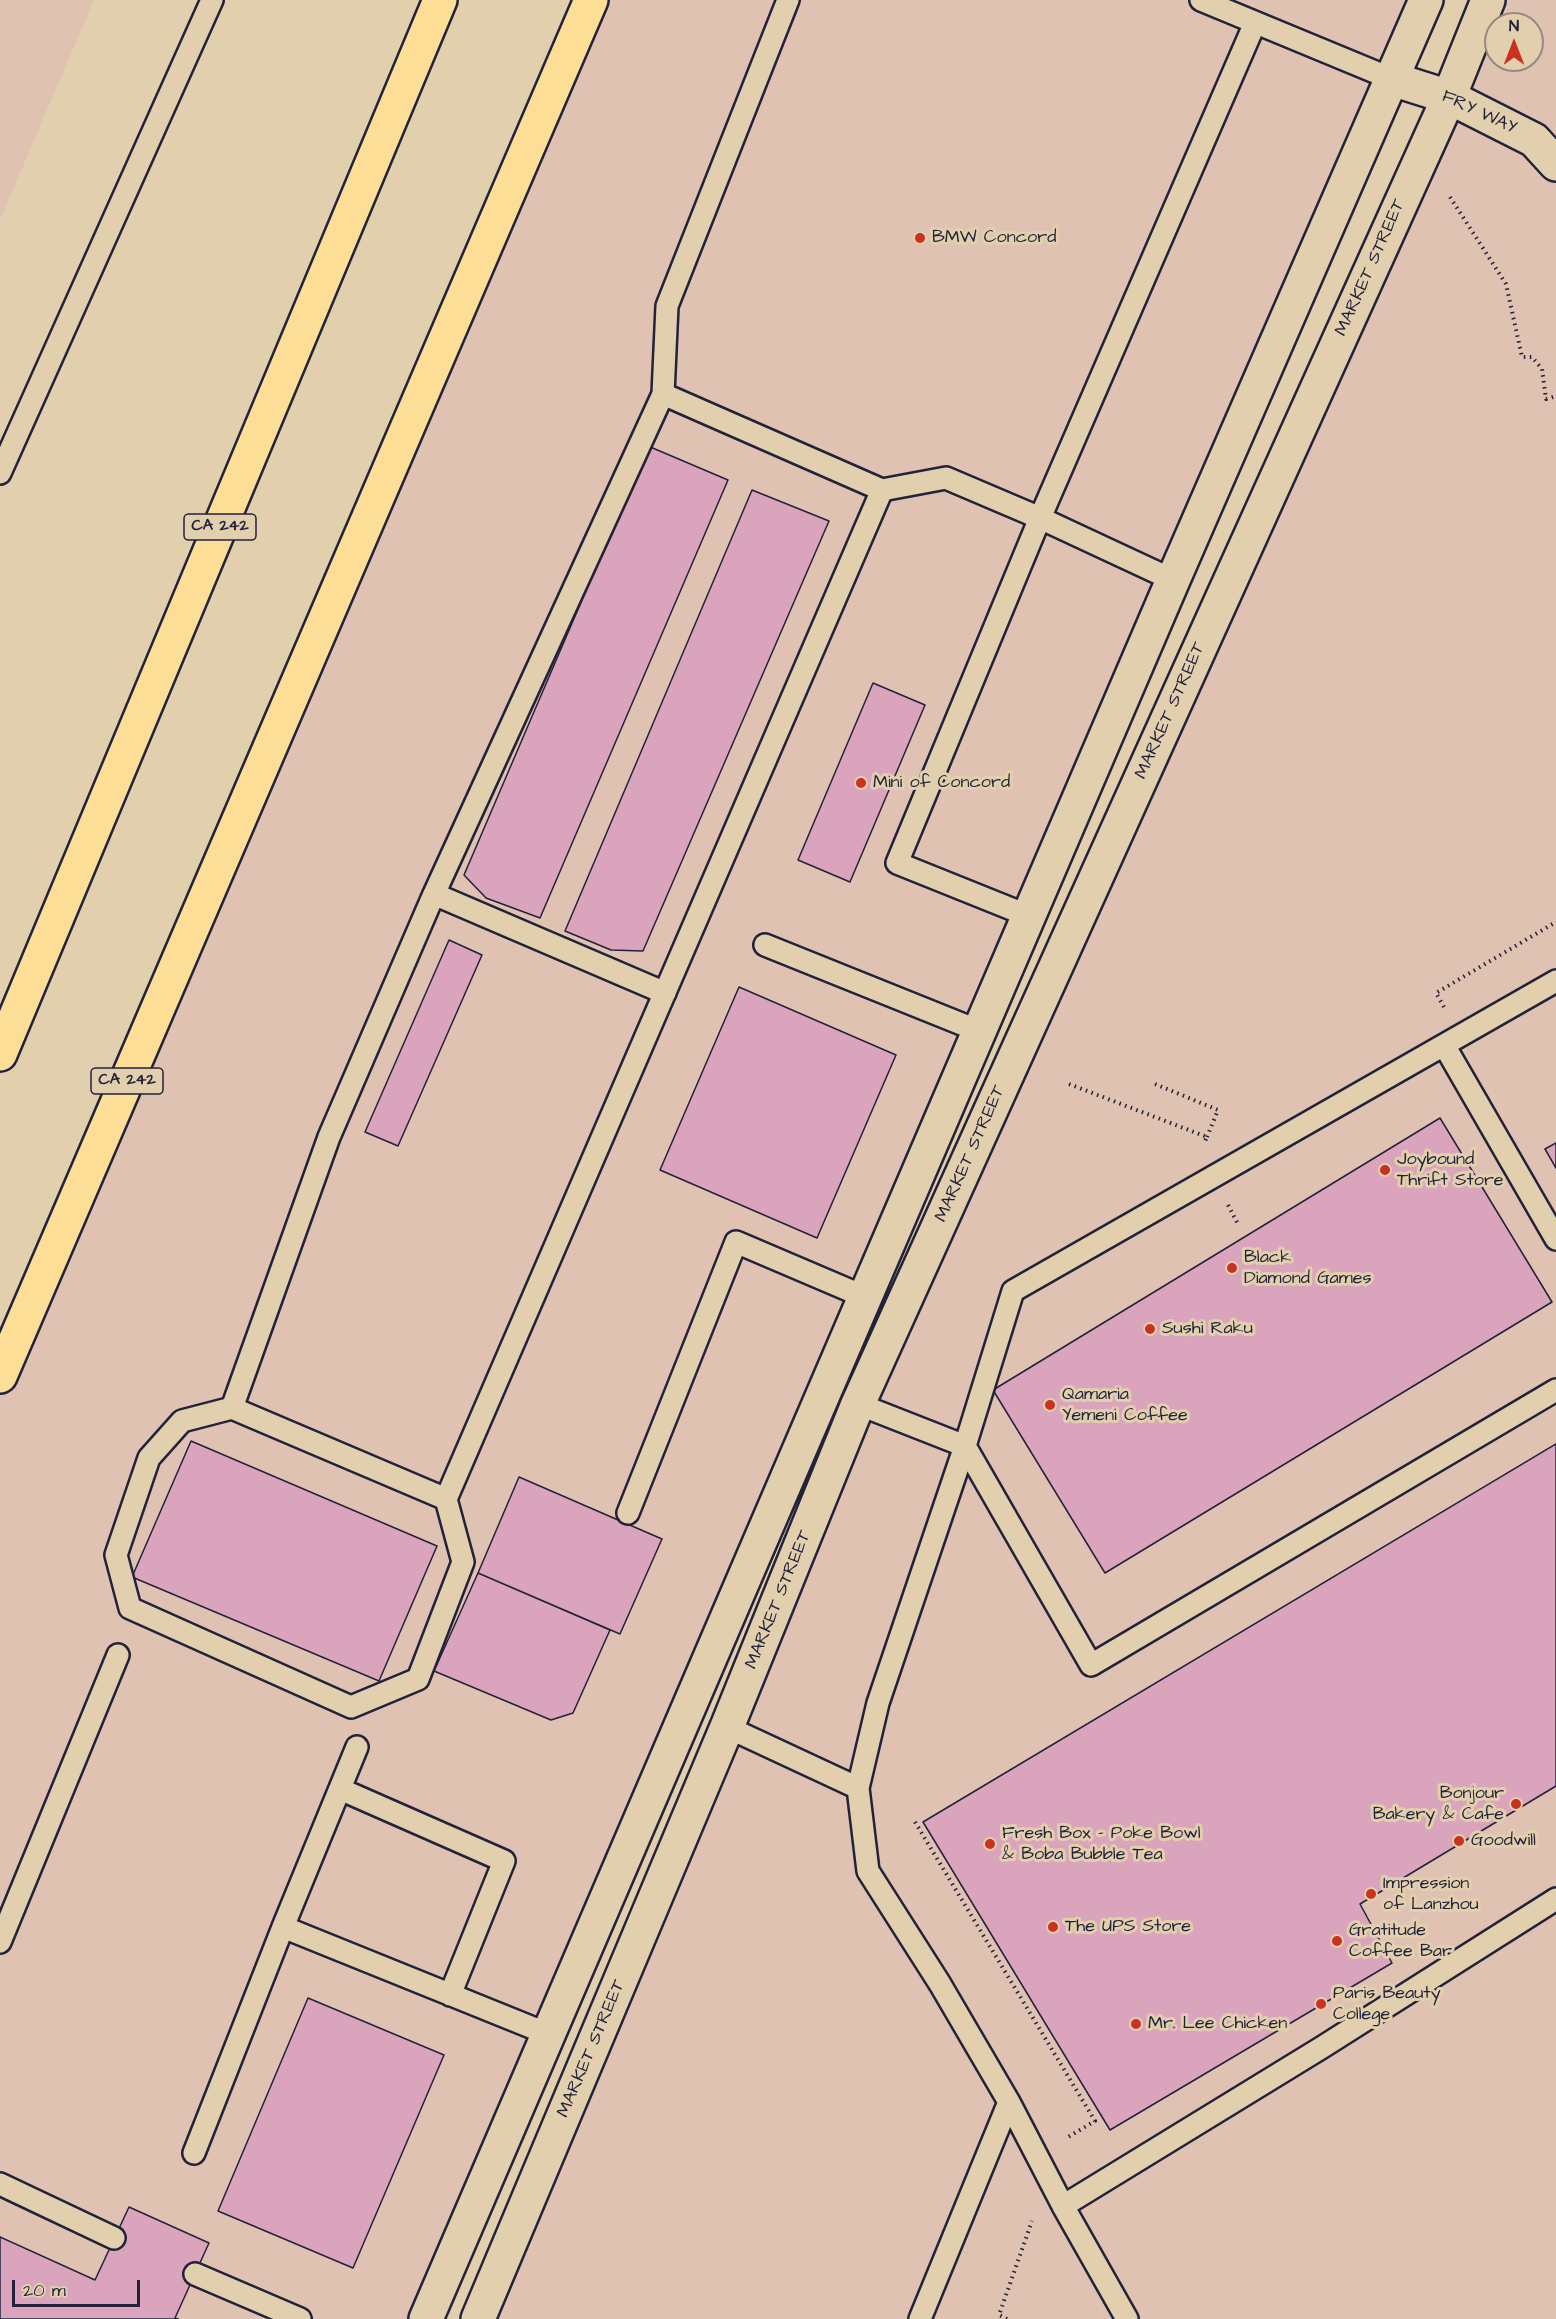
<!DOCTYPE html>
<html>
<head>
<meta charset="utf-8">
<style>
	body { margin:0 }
	#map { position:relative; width:1556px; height:2319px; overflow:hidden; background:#e2cfad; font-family:"Architects Daughter",sans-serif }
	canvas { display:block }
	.north { position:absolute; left:1484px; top:12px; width:60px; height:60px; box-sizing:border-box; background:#e2cfad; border:2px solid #958a7f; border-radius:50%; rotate:0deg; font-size:16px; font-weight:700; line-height:24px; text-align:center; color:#22223b }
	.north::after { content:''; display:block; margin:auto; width:21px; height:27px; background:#c8321e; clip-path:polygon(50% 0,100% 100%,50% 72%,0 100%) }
	.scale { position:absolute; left:12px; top:2280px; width:128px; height:27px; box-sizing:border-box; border:3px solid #22223b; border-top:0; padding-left:8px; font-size:18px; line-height:21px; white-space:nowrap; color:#22223b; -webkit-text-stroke:4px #e2cfad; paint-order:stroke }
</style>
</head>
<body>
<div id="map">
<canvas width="1556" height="2319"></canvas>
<div class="north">N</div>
<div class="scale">20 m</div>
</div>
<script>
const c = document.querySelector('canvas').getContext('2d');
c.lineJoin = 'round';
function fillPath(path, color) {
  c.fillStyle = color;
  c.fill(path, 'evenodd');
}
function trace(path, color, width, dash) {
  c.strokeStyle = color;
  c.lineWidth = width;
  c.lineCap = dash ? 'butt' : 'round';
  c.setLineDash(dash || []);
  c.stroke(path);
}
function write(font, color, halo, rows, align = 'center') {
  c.font = font + ' "Architects Daughter",sans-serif';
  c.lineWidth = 6;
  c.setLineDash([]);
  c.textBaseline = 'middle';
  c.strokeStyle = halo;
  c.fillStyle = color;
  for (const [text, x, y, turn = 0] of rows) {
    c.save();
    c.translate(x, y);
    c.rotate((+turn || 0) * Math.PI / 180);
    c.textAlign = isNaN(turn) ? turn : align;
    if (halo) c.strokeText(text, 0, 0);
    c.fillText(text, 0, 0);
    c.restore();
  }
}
fillPath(new Path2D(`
	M0 0H94L0 220Z
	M591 0H1426L426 2319H0V1376Z
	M1488 0H1556V2319H478L727 1727ZM1496 24H1532V60H1496Z`), '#e0c2b2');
const building = new Path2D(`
	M648 446 728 480 540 918 486 898 464 875Z
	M752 490 829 521 643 951 611 950 565 931Z
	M873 683 925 705 850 882 798 860Z
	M449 940 482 955 398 1146 365 1132Z
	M739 987 896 1055 817 1238 660 1170Z
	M1440 1118 1552 1302 1105 1573 993 1390Z
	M1556 1143V1168L1545 1149Z
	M191 1441 437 1546 379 1681 132 1577Z
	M1556 1444V1786L1360 1904 1392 1963 1110 2130 923 1822Z
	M519 1477 662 1539 620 1634 478 1573Z
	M478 1573 610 1630 573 1713 551 1720 434 1671Z
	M308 1998 444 2055 353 2268 218 2211Z
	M129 2207 209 2243 175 2318 178 2319H0V2237L95 2280Z`);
fillPath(building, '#daa4bc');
trace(building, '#22223b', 1.5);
const service = new Path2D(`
	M788 0 667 306 663 394 882 490 946 478 1040 518 1173 580
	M1201 0 1392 79
	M0 473 212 0
	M434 894 663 394
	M1029 916 897 863 1040 518 1255 23
	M765 945 979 1031
	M665 993 434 894 329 1137 232 1408 446 1499 882 490
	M1444 1045 1556 1239
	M858 1404 965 1446 1013 1291 1556 981
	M232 1408 182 1421 149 1458 116 1555 130 1608 351 1707 418 1679 463 1562 446 1499
	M628 1513 736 1242 865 1297
	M727 1727 858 1788 868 1871 940 1984 1009 2102 1063 2206 1321 2048 1556 1899
	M357 1747 283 1927 548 2034
	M858 1788 878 1703 965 1446 1091 1665 1556 1390
	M340 1789 504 1861 450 1995
	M0 1942 118 1655
	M194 2153 283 1927
	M0 2184 114 2238
	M1063 2206 1127 2319
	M195 2274 300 2319
	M920 2319 1009 2102`);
const minor = new Path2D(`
	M1392 79 1449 97 1534 140 1556 164`);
const secondary = new Path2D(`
	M426 2319 1173 580 1426 0
	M478 2319 727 1727 858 1404 1449 97 1488 0`);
const motorway = new Path2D(`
	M0 1054 440 0
	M0 1376 591 0`);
trace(service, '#22223b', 26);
trace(minor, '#22223b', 38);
trace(secondary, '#22223b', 38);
trace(motorway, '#22223b', 38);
trace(new Path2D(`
	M1450 197 1506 284 1522 357H1532L1542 369 1546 399 1556 396
	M1444 1007 1436 993 1556 922
	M1069 1084 1207 1137 1204 1143
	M1155 1084 1218 1110 1207 1137
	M1228 1205 1239 1226
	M915 1822 1095 2121 1068 2137 1067 2140
	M1007 2319 999 2315 1032 2221`), '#22223b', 4, [1.5, 4.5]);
trace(service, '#e2cfad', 21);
trace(minor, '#e2cfad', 33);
trace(secondary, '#e2cfad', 33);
trace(motorway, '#fdde96', 33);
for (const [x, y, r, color] of [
	[920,238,6,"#c8321e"],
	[861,783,6,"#c8321e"],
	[1385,1170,6,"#c8321e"],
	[1232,1268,6,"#c8321e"],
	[1150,1329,6,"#c8321e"],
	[1050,1405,6,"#c8321e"],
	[1516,1804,6,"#c8321e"],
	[1459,1841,6,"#c8321e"],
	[990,1844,6,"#c8321e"],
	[1371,1894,6,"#c8321e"],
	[1053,1927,6,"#c8321e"],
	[1337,1941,6,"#c8321e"],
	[1321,2004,6,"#c8321e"],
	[1136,2024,6,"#c8321e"]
]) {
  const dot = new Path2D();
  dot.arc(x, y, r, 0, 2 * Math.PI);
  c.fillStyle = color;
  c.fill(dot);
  trace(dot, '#e2cfad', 2);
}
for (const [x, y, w] of [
	[220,527,72],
	[127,1081,72]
]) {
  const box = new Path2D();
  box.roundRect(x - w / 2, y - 13, w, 26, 4.5);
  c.fillStyle = '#e2cfad';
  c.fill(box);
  trace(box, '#22223b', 1.5);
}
write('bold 16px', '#22223b', null, [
	["CA 242",220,527],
	["CA 242",127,1081]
]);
write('18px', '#22223b', '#e2cfad', [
	["FRY WAY",1479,113,25],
	["MARKET STREET",1371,268,-66],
	["MARKET STREET",1171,711,-66],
	["MARKET STREET",971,1154,-66],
	["MARKET STREET",779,1600,-68],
	["MARKET STREET",592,2049,-67]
]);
write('18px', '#22223b', '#e2cfad', [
	["BMW Concord",932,238],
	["Mini of Concord",873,783],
	["Joybound",1397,1160],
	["Thrift Store",1397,1181],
	["Black",1244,1258],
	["Diamond Games",1244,1279],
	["Sushi Raku",1162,1329],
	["Qamaria",1062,1395],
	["Yemeni Coffee",1062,1416],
	["Bonjour",1504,1794,"right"],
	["Bakery & Cafe",1504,1815,"right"],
	["Fresh Box - Poke Bowl",1002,1834],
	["& Boba Bubble Tea",1002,1855],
	["Goodwill",1471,1841],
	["Impression",1383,1884],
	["of Lanzhou",1383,1905],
	["The UPS Store",1065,1927],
	["Gratitude",1349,1931],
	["Coffee Bar",1349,1952],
	["Paris Beauty",1333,1994],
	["College",1333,2015],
	["Mr. Lee Chicken",1148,2024]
], 'left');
</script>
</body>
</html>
